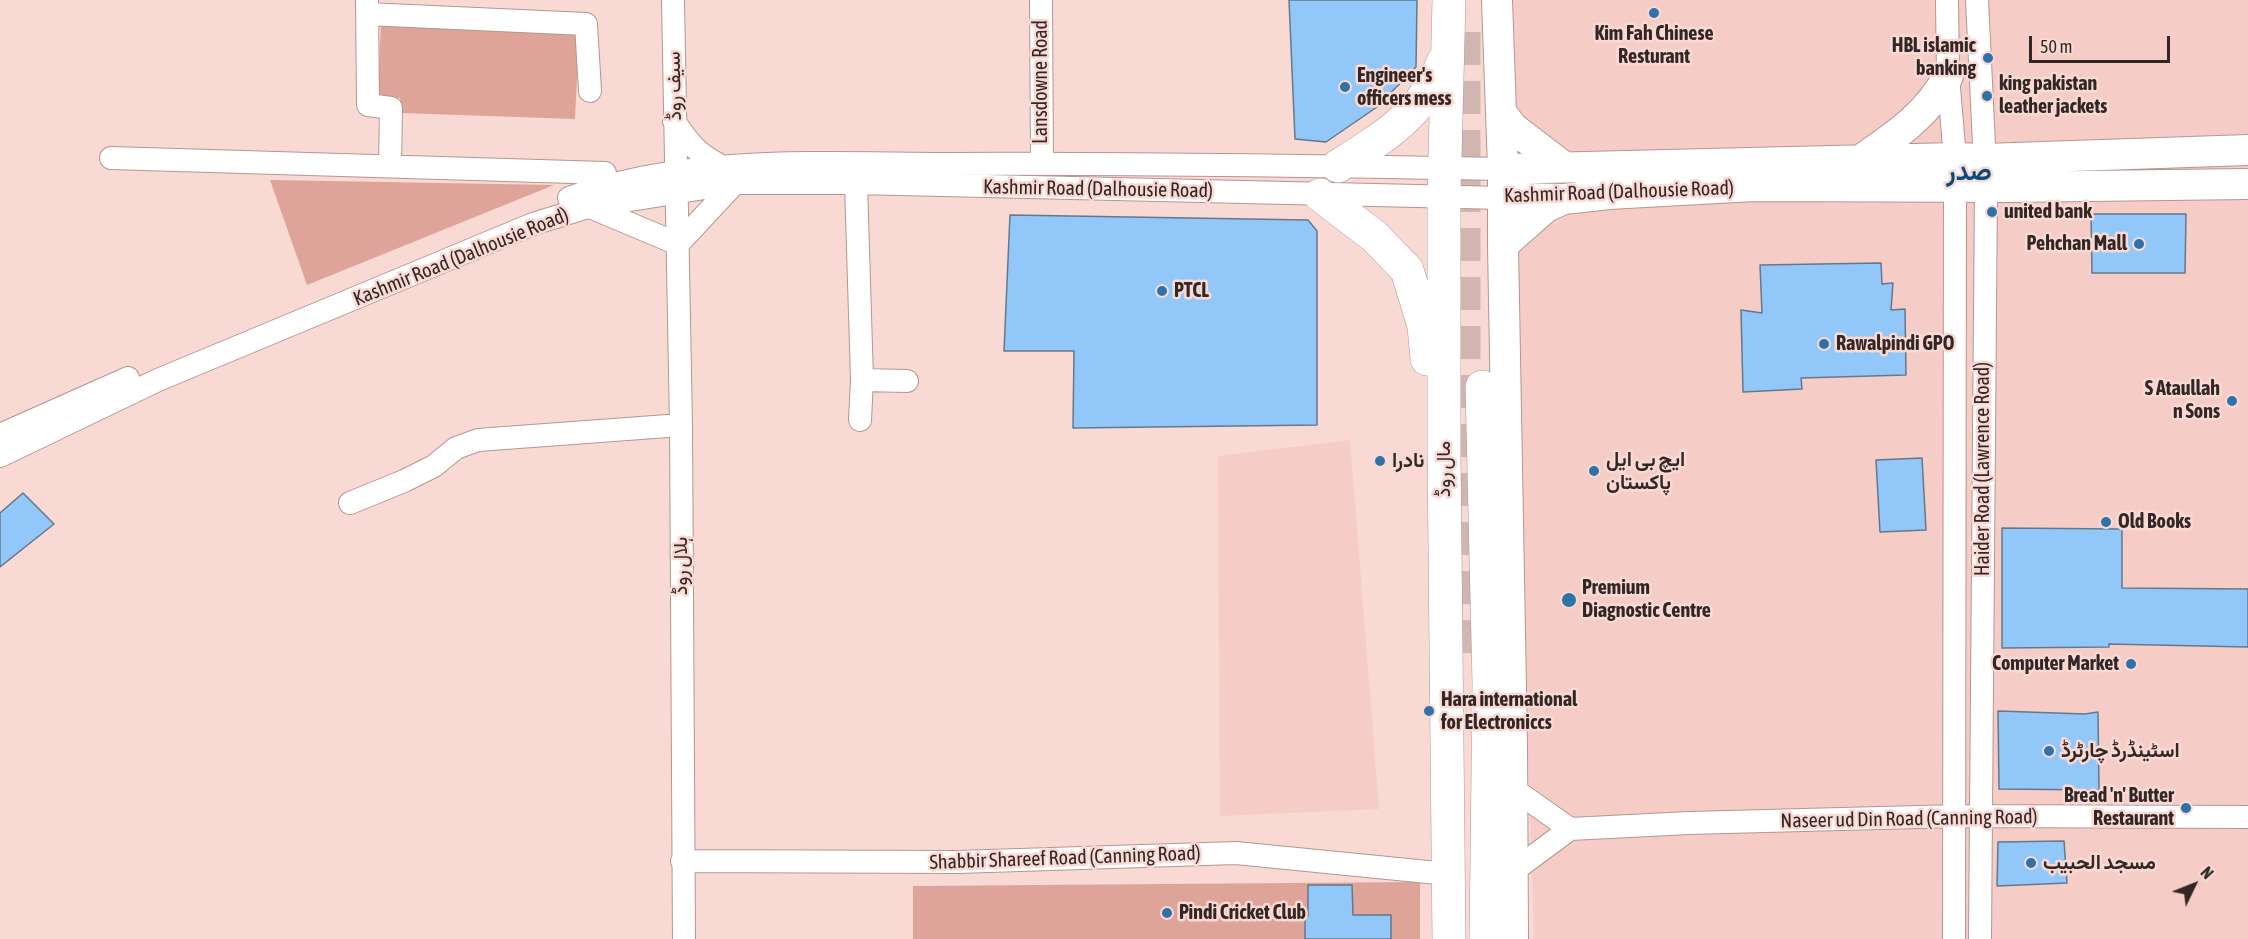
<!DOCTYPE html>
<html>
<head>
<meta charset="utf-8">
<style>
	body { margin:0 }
	#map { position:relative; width:2248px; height:939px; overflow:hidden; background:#f9d9d4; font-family:"Asap Condensed",sans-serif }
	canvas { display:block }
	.north { position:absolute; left:2164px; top:855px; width:60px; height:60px; -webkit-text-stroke:4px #f9d9d4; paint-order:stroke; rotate:47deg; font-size:16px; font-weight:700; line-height:24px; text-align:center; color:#332725 }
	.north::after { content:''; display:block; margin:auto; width:21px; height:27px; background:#332725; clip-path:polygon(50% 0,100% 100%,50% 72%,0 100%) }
	.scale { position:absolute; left:2029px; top:36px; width:141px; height:27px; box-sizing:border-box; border:3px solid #332725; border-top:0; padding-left:8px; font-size:18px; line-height:21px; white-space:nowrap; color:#332725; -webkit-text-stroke:4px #f9d9d4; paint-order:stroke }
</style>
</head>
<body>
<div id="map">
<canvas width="2248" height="939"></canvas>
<div class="north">N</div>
<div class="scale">50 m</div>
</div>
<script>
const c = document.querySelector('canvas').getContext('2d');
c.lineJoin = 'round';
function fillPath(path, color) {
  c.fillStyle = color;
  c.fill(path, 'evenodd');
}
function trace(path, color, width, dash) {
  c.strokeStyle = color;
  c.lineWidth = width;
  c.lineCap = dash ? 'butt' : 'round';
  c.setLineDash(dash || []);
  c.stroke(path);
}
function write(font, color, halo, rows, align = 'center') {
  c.font = font + ' "Asap Condensed",Vazirmatn,sans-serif';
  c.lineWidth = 5;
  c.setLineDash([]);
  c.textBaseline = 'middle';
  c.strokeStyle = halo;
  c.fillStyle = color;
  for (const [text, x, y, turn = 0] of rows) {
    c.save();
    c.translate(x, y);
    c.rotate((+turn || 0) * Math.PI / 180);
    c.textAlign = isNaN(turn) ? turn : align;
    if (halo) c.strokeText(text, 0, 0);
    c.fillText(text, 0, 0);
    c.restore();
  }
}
fillPath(new Path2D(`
	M1502 0H2248V939H1534Z
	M1350 440 1379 809 1220 816 1218 456Z`), '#f6cdc6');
fillPath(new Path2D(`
	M381 23 579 34 575 119 401 113 400 98 378 97Z
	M270 180 554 185 307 285Z
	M1420 882V939H913V886Z`), '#dea399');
const building = new Path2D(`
	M1289 0H1417L1416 67 1377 107 1326 142 1295 139Z
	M2091 214H2186L2185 273H2092Z
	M1010 215 1308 220 1317 231V425L1073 428 1074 351H1004Z
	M1881 263 1882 284 1893 283 1891 310 1905 309 1906 375 1801 378 1802 389 1743 392 1741 310 1762 313 1760 265Z
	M1922 458 1926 530 1880 532 1876 460Z
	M23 493 54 524 0 567V513Z
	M2002 528 2122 529V588L2248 589V647L2109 644V647L2002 648Z
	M1998 711 2085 714 2098 712 2099 790 1999 789Z
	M2064 841 2067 883 1997 886 1998 842Z
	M1308 885H1352L1353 915H1391V939H1305V916H1308Z`);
fillPath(building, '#92c8f9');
trace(building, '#64788a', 1.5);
trace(new Path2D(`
	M1461 653 1464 541V18`), '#d1b5b1', 33, [33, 16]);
const minor = new Path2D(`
	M367 0 368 105 391 108 390 166
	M673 0 681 425 684 939
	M1041 0 1042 163
	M1947 0 1948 76 1955 158 1954 939
	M1977 0 1986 186 1980 939
	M367 14 586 24 590 91
	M674 121C690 144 696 153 721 166
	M111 158 605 173
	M856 183 862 380 860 420
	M569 198C691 154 824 164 952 164 1136 163 1319 166 1503 169
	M590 207 678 244 735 183
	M862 380 907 381
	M0 435 128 378
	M0 456 158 380 533 224 588 207 735 183H856L1503 198
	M350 503 404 481 434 466 456 448 478 440 681 425
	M1512 788 1570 829
	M682 861 958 862 1236 853 1448 874
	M1512 872 1570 829 1689 823 1956 816 2248 817`);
const major = new Path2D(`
	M1497 0 1503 169V245L1512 743 1513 939
	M1501 112 1513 128 1564 167
	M1859 161C1894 137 1929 114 1948 76
	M1503 169 1955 158 1985 159 2248 150
	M1503 198 1564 199 1609 194 1754 186 2008 187 2248 184
	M1503 245 1546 207 1564 199`);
const highway = new Path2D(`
	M1449 0 1444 196V452L1449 939
	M1338 166C1384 137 1422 115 1443 62
	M1320 195 1374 236 1407 270 1424 326 1427 359
	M1482 387 1489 684 1486 939`);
trace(minor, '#b49691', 24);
trace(major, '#b49691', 32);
trace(highway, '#b49691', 34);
trace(minor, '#fff', 22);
trace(major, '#fff', 30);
trace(highway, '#fff', 33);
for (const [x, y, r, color] of [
	[1654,13,6,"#2f72a7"],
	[1988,58,6,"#2f72a7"],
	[1345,87,6,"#2f72a7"],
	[1987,96,6,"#2f72a7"],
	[1992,212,6,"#2f72a7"],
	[2139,244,6,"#2f72a7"],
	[1162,291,6,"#2f72a7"],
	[1824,344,6,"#2f72a7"],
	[2232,401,6,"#2f72a7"],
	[1380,461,6,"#2f72a7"],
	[1594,471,6,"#2f72a7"],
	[2106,522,6,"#2f72a7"],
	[1569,600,8,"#2f72a7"],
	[2131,664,6,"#2f72a7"],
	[1429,711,6,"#2f72a7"],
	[2049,751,6,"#2f72a7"],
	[2186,808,6,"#2f72a7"],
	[2031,863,6,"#2f72a7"],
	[1167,913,6,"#2f72a7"]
]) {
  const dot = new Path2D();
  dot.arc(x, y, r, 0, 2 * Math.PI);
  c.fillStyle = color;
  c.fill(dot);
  trace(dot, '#f9d9d4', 2);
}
write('bold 20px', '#332725', '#f9d9d4', [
	["Kim Fah Chinese",1654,34,"center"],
	["Resturant",1654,57,"center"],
	["HBL islamic",1976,46,"right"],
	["banking",1976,69,"right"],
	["Engineer's",1357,76],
	["officers mess",1357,99],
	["king pakistan",1999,84],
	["leather jackets",1999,107],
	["united bank",2004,212],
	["Pehchan Mall",2127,244,"right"],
	["PTCL",1174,291],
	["Rawalpindi GPO",1836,344],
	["S Ataullah",2220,389,"right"],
	["n Sons",2220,412,"right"],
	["ایچ بی ایل",1606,460],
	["پاکستان",1606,483],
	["نادرا",1392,461],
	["Old Books",2118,522],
	["Premium",1582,588],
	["Diagnostic Centre",1582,611],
	["Computer Market",2119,664,"right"],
	["Hara international",1441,700],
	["for Electroniccs",1441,723],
	["اسٹینڈرڈ چارٹرڈ",2061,751],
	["Bread 'n' Butter",2174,796,"right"],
	["Restaurant",2174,819,"right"],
	["مسجد الحبیب",2043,863],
	["Pindi Cricket Club",1179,913]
], 'left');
write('20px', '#332725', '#f9d9d4', [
	["Lansdowne Road",1041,82,-90],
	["سیف روڈ",674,86,-91],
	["Kashmir Road (Dalhousie Road)",1098,189,1],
	["Kashmir Road (Dalhousie Road)",1619,192,-2],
	["Kashmir Road (Dalhousie Road)",461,257,-22],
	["مال روڈ",1444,469,-90],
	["Haider Road (Lawrence Road)",1983,469,-90],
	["ہلال روڈ",681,566,-90],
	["Naseer ud Din Road (Canning Road)",1909,819,-1],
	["Shabbir Shareef Road (Canning Road)",1065,858,-2]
]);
write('bold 26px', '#074c7b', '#f9d9d4', [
	["صدر",1969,172]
]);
</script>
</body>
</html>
